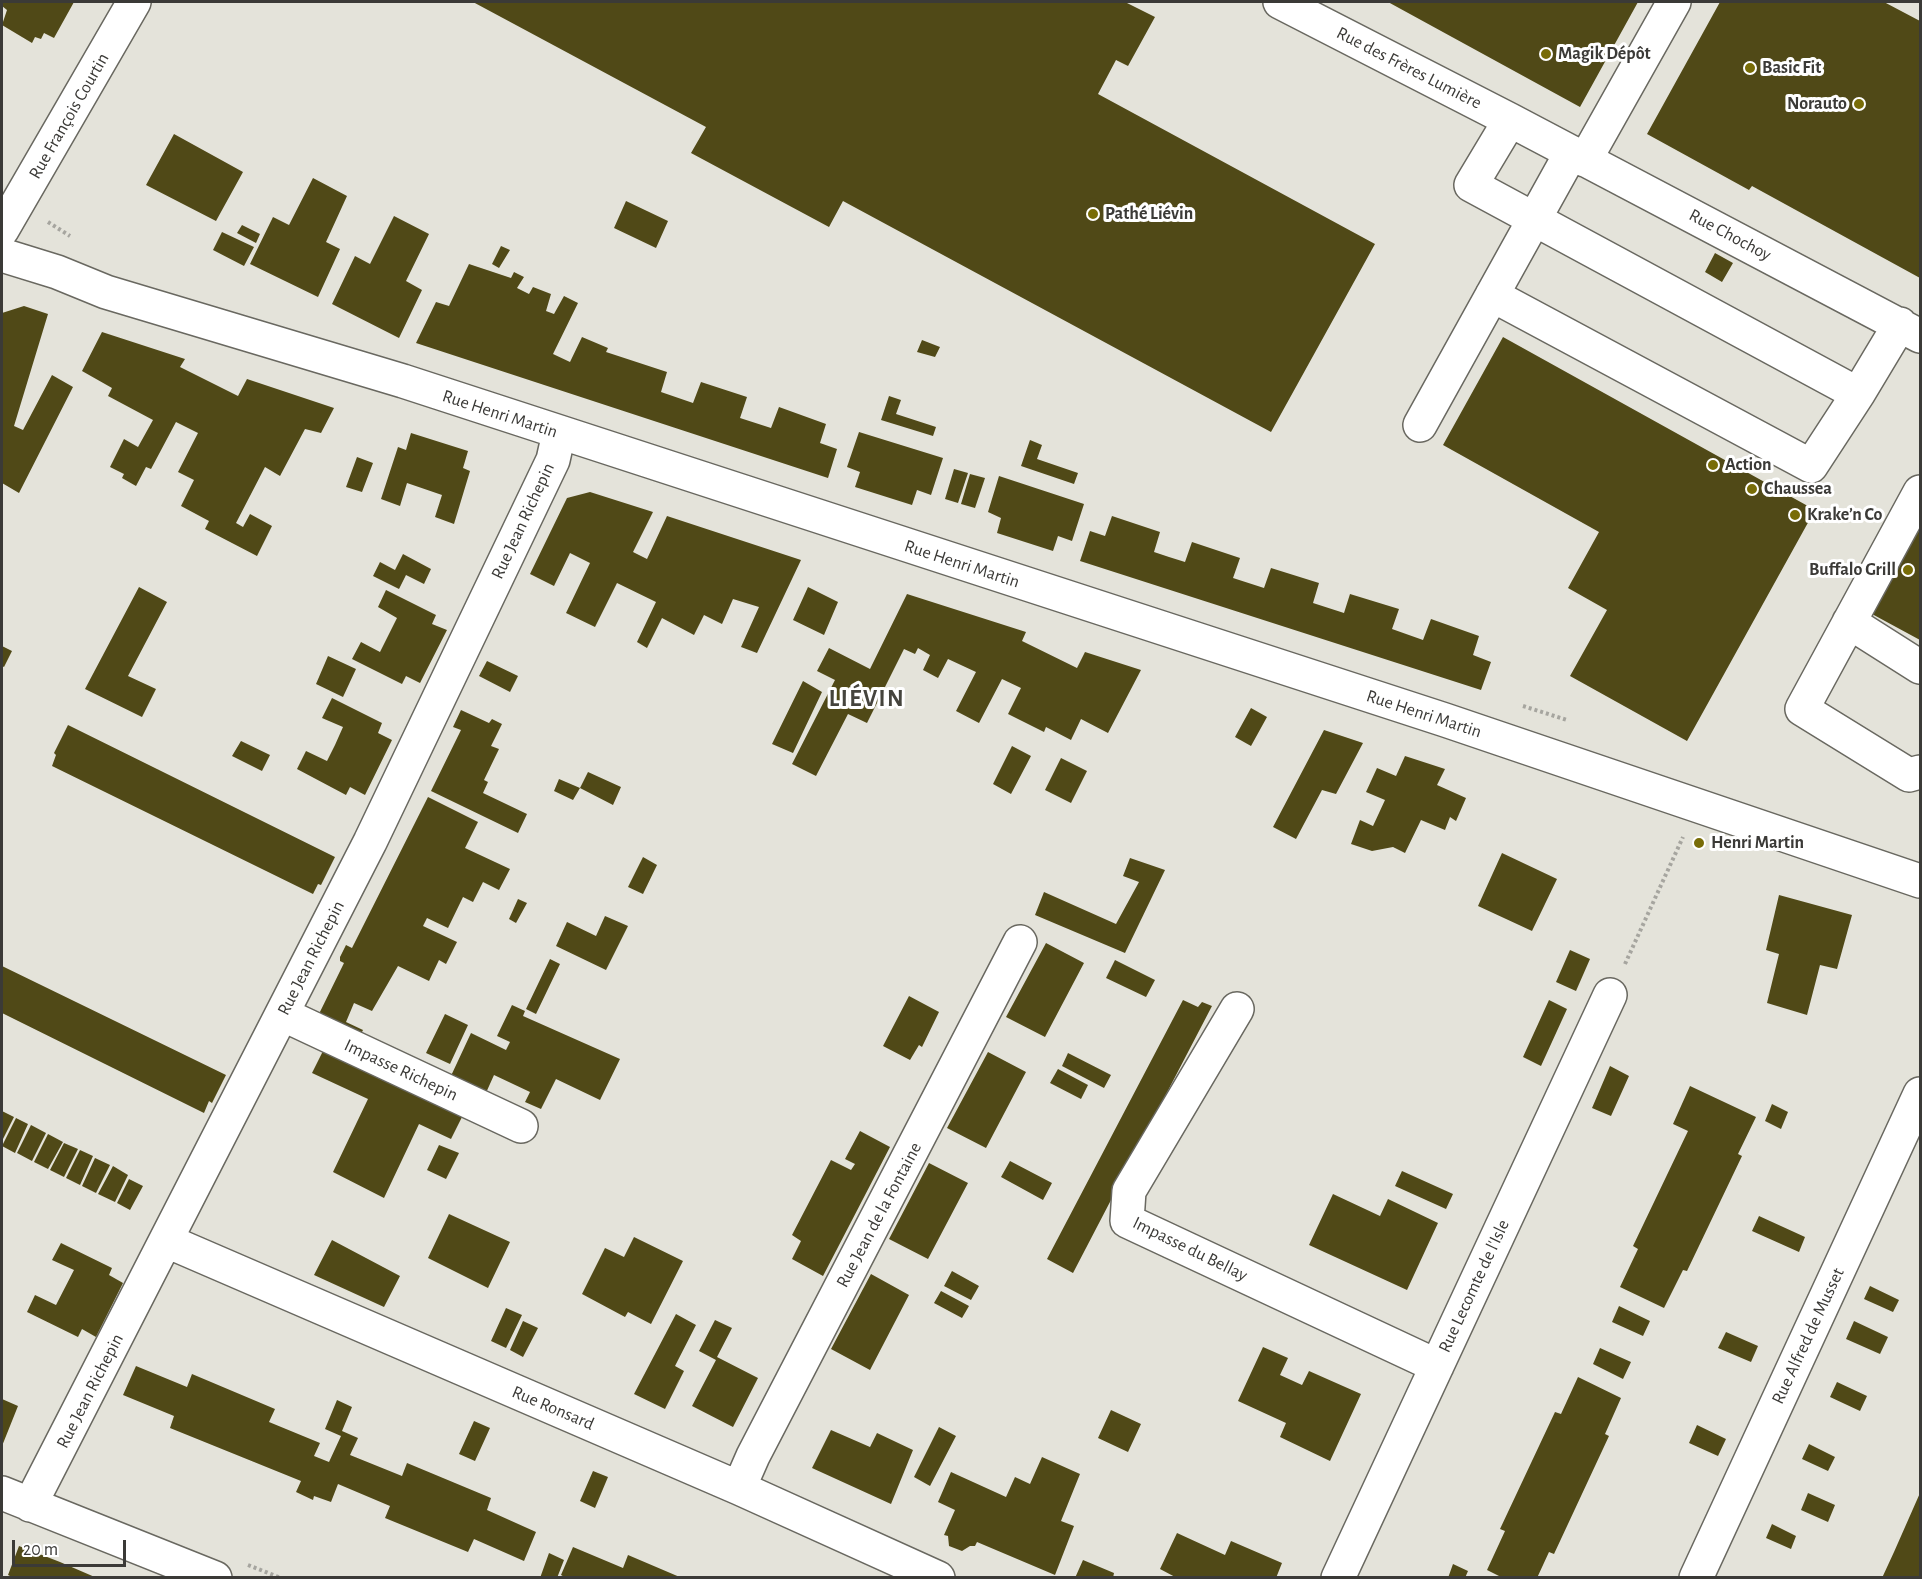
<!DOCTYPE html>
<html>
<head>
<meta charset="utf-8">
<style>
	body { margin:0 }
	#map { position:relative; width:1922px; height:1579px; overflow:hidden; background:#e4e3da; font-family:"Alegreya Sans",sans-serif }
	canvas { display:block }
	.frame { position:absolute; inset:0; border:3px solid #3b3a37; pointer-events:none }
	.scale { position:absolute; left:12px; top:1540px; width:114px; height:27px; box-sizing:border-box; border:3px solid #3b3a37; border-top:0; padding-left:8px; font-size:18px; line-height:21px; white-space:nowrap; color:#3b3a37; -webkit-text-stroke:4px #fff; paint-order:stroke }
</style>
</head>
<body>
<div id="map">
<canvas width="1922" height="1579"></canvas>
<div class="frame"></div>
<div class="scale">20 m</div>
</div>
<script>
const c = document.querySelector('canvas').getContext('2d');
c.lineJoin = 'round';
function fillPath(path, color) {
  c.fillStyle = color;
  c.fill(path, 'evenodd');
}
function trace(path, color, width, dash) {
  c.strokeStyle = color;
  c.lineWidth = width;
  c.lineCap = dash ? 'butt' : 'round';
  c.setLineDash(dash || []);
  c.stroke(path);
}
function write(font, color, halo, rows, align = 'center') {
  c.font = font + ' "Alegreya Sans",sans-serif';
  c.lineWidth = 6;
  c.setLineDash([]);
  c.textBaseline = 'middle';
  c.strokeStyle = halo;
  c.fillStyle = color;
  for (const [text, x, y, turn = 0] of rows) {
    c.save();
    c.translate(x, y);
    c.rotate((+turn || 0) * Math.PI / 180);
    c.textAlign = isNaN(turn) ? turn : align;
    if (halo) c.strokeText(text, 0, 0);
    c.fillText(text, 0, 0);
    c.restore();
  }
}
fillPath(new Path2D(`
	M2 2H74L54 38 44 33 41 39 35 37 32 43 2 25 7 10 2 6Z
	M473 2H1125L1155 17 1128 66 1116 60 1098 94 1375 244 1271 432 843 201 829 227 691 153 706 127Z
	M1388 2H1638L1580 107Z
	M1720 2H1884L1920 21V278L1752 186 1749 190 1647 134Z
	M174 134 243 172 216 221 146 185Z
	M313 178 347 196 326 242 340 249 318 297 250 264 273 217 289 225Z
	M626 201 668 221 656 248 614 228Z
	M394 216 429 234 406 281 422 290 399 338 332 304 355 256 370 264Z
	M242 225 260 234 256 243 237 233Z
	M222 232 254 247 244 266 213 250Z
	M501 246 510 250 499 268 492 264Z
	M1715 253 1733 263 1722 282 1705 272Z
	M469 264 511 278 514 272 524 277 517 288 529 294 533 287 551 294 546 311 554 314 564 296 578 303 553 354 570 362 582 337 608 348 606 352 667 372 661 392 693 403 701 382 747 397 740 418 771 428 779 407 826 424 820 443 837 449 828 478 416 343 436 302 449 306Z
	M24 306 48 314 14 426 23 430 52 375 73 387 19 493 2 483V313Z
	M102 332 185 359 180 367 238 396 247 379 334 408 321 433 305 429 280 476 265 467 236 523 243 527 250 514 272 526 257 556 205 529 209 521 181 506 194 480 178 472 198 433 176 422 151 469 146 467 136 486 122 478 124 474 110 467 124 439 138 447 153 420 108 396 112 388 82 371Z
	M1503 337 1815 510 1687 741 1570 676 1607 610 1568 588 1599 532 1443 445Z
	M922 340 940 347 935 357 917 352Z
	M889 396 901 400 896 414 936 427 933 436 881 420Z
	M859 432 943 458 931 495 917 490 912 505 855 487 860 472 847 467Z
	M411 433 468 451 463 468 470 471 454 524 435 517 442 495 407 483 400 506 381 499 398 447 406 450Z
	M1030 440 1042 445 1037 459 1078 473 1074 484 1021 466Z
	M357 457 373 463 362 492 346 487Z
	M954 469 968 473 958 503 945 499Z
	M970 474 985 478 975 508 961 504Z
	M999 476 1084 504 1072 541 1058 536 1053 551 997 533 1001 518 988 512Z
	M590 492 653 512 633 552 647 559 667 516 801 560 757 653 741 647 759 607 733 599 722 624 704 615 694 635 662 618 647 648 637 642 656 602 617 583 595 627 566 613 590 563 570 553 554 586 530 574 567 498Z
	M1112 516 1160 532 1154 552 1169 557 1185 562 1192 542 1240 558 1233 578 1264 588 1271 568 1319 583 1313 603 1344 613 1350 594 1399 609 1392 629 1423 640 1431 619 1479 636 1473 655 1491 662 1481 690 1080 561 1090 531 1105 536Z
	M1920 526V640L1872 614Z
	M403 554 431 569 424 584 406 575 399 589 373 576 380 562 395 570Z
	M139 587 167 602 128 676 156 689 142 717 85 689Z
	M808 587 838 602 824 635 793 620Z
	M386 590 436 615 432 624 447 630 420 683 406 676 402 684 352 659 361 642 380 652 397 618 378 607Z
	M907 594 1026 632 1022 641 1077 668 1085 652 1141 670 1108 733 1081 719 1071 740 1046 727 1044 732 1008 714 1021 688 1002 679 979 723 956 711 976 672 948 659 938 678 923 670 930 655 918 648 915 654 904 649 867 723 848 714 816 776 792 764 835 680 817 671 829 648 870 669Z
	M2 646 12 651 4 667 2 666Z
	M328 656 356 669 343 697 316 684Z
	M487 661 518 676 510 692 479 676Z
	M803 681 822 692 793 753 772 744Z
	M332 698 382 723 378 733 392 740 365 795 350 787 346 795 297 769 306 751 327 761 335 745 343 727 322 718Z
	M1251 708 1267 717 1251 746 1235 737Z
	M461 710 489 723 492 719 502 724 491 746 499 749 484 780 488 782 483 793 527 814 518 833 431 791 461 730 453 727Z
	M68 725 335 857 321 885 318 884 313 894 52 766 56 755 54 753Z
	M1324 730 1363 743 1336 794 1322 790 1296 839 1273 827Z
	M241 741 270 755 262 771 232 756Z
	M1012 746 1031 756 1011 794 993 784Z
	M1405 756 1445 769 1437 785 1466 798 1456 821 1450 817 1445 830 1421 820 1405 853 1393 847 1372 851 1351 844 1360 820 1373 826 1385 800 1366 792 1377 768 1396 776Z
	M1061 758 1087 771 1071 803 1045 790Z
	M588 772 621 787 613 805 580 788Z
	M559 779 580 788 573 800 554 791Z
	M428 797 478 822 465 848 510 869 499 890 483 882 473 902 463 897 448 928 427 918 423 926 457 942 446 964 439 960 429 981 398 966 372 1011 354 1003 346 1022 363 1030 358 1040 316 1020 344 963 340 961V957L346 945 352 948 354 944Z
	M1502 853 1557 879 1532 931 1478 906Z
	M643 857 657 865 643 894 628 887Z
	M1130 858 1165 870 1125 953 1035 915 1044 892 1116 924 1139 882 1123 876Z
	M1779 895 1852 915 1837 969 1820 965 1807 1015 1767 1003 1779 954 1766 950Z
	M518 899 527 903 516 923 509 919Z
	M605 916 628 926 606 970 556 946 567 922 596 936Z
	M1046 943 1084 963 1045 1037 1006 1017Z
	M1570 950 1590 959 1576 991 1556 982Z
	M550 959 560 964 536 1014 526 1009Z
	M1115 960 1155 980 1146 997 1106 978Z
	M2 966 226 1075 212 1103 209 1101 204 1113 2 1013Z
	M909 996 939 1012 922 1047 919 1045 910 1060 883 1046Z
	M1183 1000 1198 1007 1202 1002 1212 1006 1073 1273 1047 1259Z
	M1549 1000 1567 1009 1541 1066 1523 1057Z
	M512 1005 525 1011 523 1016 620 1059 600 1100 556 1079 541 1109 525 1102 530 1092 494 1075 485 1095 450 1078 471 1033 506 1050 510 1042 497 1036Z
	M445 1014 468 1025 450 1064 426 1053Z
	M325 1047 464 1113 451 1139 419 1124 384 1198 333 1172 368 1099 312 1073Z
	M988 1052 1026 1072 986 1148 947 1128Z
	M1068 1053 1111 1075 1104 1088 1062 1066Z
	M1610 1066 1629 1076 1611 1116 1592 1108Z
	M1058 1069 1088 1085 1081 1099 1050 1083Z
	M1690 1086 1756 1117 1738 1154 1742 1156 1687 1271 1683 1270 1664 1308 1620 1287 1638 1249 1633 1246 1688 1131 1673 1124Z
	M1772 1104 1788 1112 1781 1129 1765 1121Z
	M2 1111 14 1117 2 1141Z
	M16 1118 28 1124 15 1153 2 1146Z
	M31 1125 46 1133 32 1161 17 1153Z
	M860 1131 890 1147 823 1276 792 1259 801 1241 792 1235 831 1160 851 1170 855 1164 845 1159Z
	M48 1134 63 1142 48 1169 34 1162Z
	M64 1143 78 1149 64 1177 50 1170Z
	M439 1145 459 1153 446 1179 427 1170Z
	M80 1150 93 1156 80 1185 66 1178Z
	M95 1158 110 1165 96 1193 82 1186Z
	M1010 1161 1052 1183 1043 1200 1001 1177Z
	M929 1163 968 1183 928 1259 889 1239Z
	M113 1166 128 1175 115 1202 98 1194Z
	M1402 1171 1453 1194 1446 1209 1395 1186Z
	M129 1179 143 1186 130 1210 117 1203Z
	M1333 1194 1380 1216 1388 1199 1438 1223 1407 1290 1309 1245Z
	M449 1214 510 1242 488 1288 428 1258Z
	M1759 1216 1805 1237 1799 1252 1752 1231Z
	M634 1237 683 1261 651 1324 628 1312 625 1317 582 1294 605 1248 624 1257Z
	M332 1240 400 1276 384 1307 314 1275Z
	M61 1243 112 1268 109 1275 123 1283 96 1337 82 1329 78 1337 27 1312 35 1295 56 1305 74 1270 52 1260Z
	M952 1271 979 1286 971 1300 944 1286Z
	M871 1274 909 1295 870 1370 831 1349Z
	M1870 1286 1899 1300 1893 1312 1864 1299Z
	M941 1291 969 1306 962 1318 934 1303Z
	M1619 1306 1650 1321 1643 1336 1612 1322Z
	M506 1308 522 1315 506 1348 491 1341Z
	M676 1314 696 1325 675 1366 684 1371 665 1409 634 1394Z
	M715 1320 732 1328 717 1357 758 1378 733 1427 692 1406 716 1360 699 1351Z
	M523 1321 538 1328 523 1357 510 1350Z
	M1854 1321 1888 1337 1880 1354 1846 1339Z
	M1726 1332 1758 1346 1751 1362 1718 1348Z
	M1263 1347 1288 1358 1280 1375 1302 1385 1309 1371 1361 1394 1330 1461 1280 1437 1286 1423 1238 1401Z
	M1600 1348 1631 1362 1623 1379 1593 1364Z
	M136 1366 187 1387 192 1374 275 1409 269 1422 320 1443 314 1456 329 1462 341 1436 325 1429 337 1400 352 1407 342 1431 358 1438 350 1455 402 1476 407 1463 491 1498 487 1510 536 1532 524 1561 474 1539 468 1552 385 1518 390 1506 338 1484 331 1502 314 1496 313 1500 296 1492 301 1481 170 1428 174 1416 123 1395Z
	M1578 1377 1621 1398 1605 1434 1609 1436 1554 1554 1549 1552 1537 1578H1503L1487 1570 1505 1531 1500 1529 1555 1412 1561 1414Z
	M1837 1382 1867 1396 1860 1411 1830 1397Z
	M2 1399 18 1406 2 1446Z
	M1111 1410 1141 1424 1128 1452 1098 1438Z
	M474 1421 490 1428 475 1461 459 1454Z
	M1697 1425 1726 1439 1718 1456 1689 1443Z
	M939 1427 956 1436 930 1486 914 1477Z
	M831 1430 870 1447 877 1433 913 1450 891 1504 812 1468Z
	M1809 1444 1835 1457 1828 1471 1802 1459Z
	M1042 1457 1080 1474 1061 1521 1074 1526 1055 1575 977 1542 975 1546H970L962 1551 949 1546 948 1536 944 1535 955 1510 938 1502 951 1472 1006 1497 1015 1477 1030 1484Z
	M593 1471 608 1477 595 1508 580 1501Z
	M1808 1493 1835 1505 1828 1522 1801 1510Z
	M1920 1493V1578H1882L1894 1552Z
	M1772 1524 1796 1536 1791 1549 1766 1538Z
	M1177 1533 1225 1555 1231 1541 1282 1563 1276 1578H1177L1160 1569Z
	M19 1546 60 1562 97 1578H14L8 1575Z
	M573 1547 623 1568 628 1555 682 1578H566L561 1575Z
	M549 1553 564 1560 557 1578H540Z
	M1083 1560 1114 1573 1113 1578H1075Z
	M1453 1564 1468 1571 1465 1578H1448Z`), '#504917');
const minor = new Path2D(`
	M1280 2 1510 120 1920 336
	M1585 160 1674 2
	M2 230 134 2
	M2 255 57 272 106 292 403 381 1445 720 1920 881
	M1492 295 1811 466 1858 394 1471 185 1510 120
	M1858 394 1900 324
	M1420 425 1571 153
	M1920 492 1802 709 1909 775 1920 772
	M1849 622 1920 667
	M1237 1009 1129 1191 1127 1221 1437 1366
	M282 1014 521 1126
	M167 1241 739 1488 938 1578
	M739 1488 753 1456 1020 942
	M2 1493 215 1578
	M30 1505 370 842 553 460 559 433
	M1338 1578 1610 995
	M1696 1578 1920 1094`);
trace(minor, '#696860', 36);
trace(new Path2D(`
	M48 222 70 236
	M1523 706 1567 720
	M1625 964 1683 837
	M248 1565 281 1578`), '#a6a59f', 4, [3, 3]);
trace(minor, '#fff', 33);
for (const [x, y, r, color] of [
	[1546,54,6,"#786c07"],
	[1750,68,6,"#786c07"],
	[1859,104,6,"#786c07"],
	[1093,214,6,"#786c07"],
	[1713,465,6,"#786c07"],
	[1752,489,6,"#786c07"],
	[1795,515,6,"#786c07"],
	[1908,570,6,"#786c07"],
	[1699,843,6,"#786c07"]
]) {
  const dot = new Path2D();
  dot.arc(x, y, r, 0, 2 * Math.PI);
  c.fillStyle = color;
  c.fill(dot);
  trace(dot, '#fff', 2);
}
write('bold 18px', '#3b3a37', '#fff', [
	["Magik Dépôt",1558,54],
	["Basic Fit",1762,68],
	["Norauto",1847,104,"right"],
	["Pathé Liévin",1105,214],
	["Action",1725,465],
	["Chaussea",1764,489],
	["Krake’n Co",1807,515],
	["Buffalo Grill",1896,570,"right"],
	["Henri Martin",1711,843]
], 'left');
write('18px', '#3b3a37', '#fff', [
	["Rue des Frères Lumière",1409,68,27],
	["Rue François Courtin",69,116,-60],
	["Rue Chochoy",1730,235,28],
	["Rue Henri Martin",500,414,18],
	["Rue Jean Richepin",523,521,-65],
	["Rue Henri Martin",962,564,18],
	["Rue Henri Martin",1424,714,18],
	["Rue Jean Richepin",311,958,-63],
	["Impasse Richepin",401,1070,25],
	["Rue Jean de la Fontaine",879,1215,-62],
	["Impasse du Bellay",1190,1249,26],
	["Rue Lecomte de l'Isle",1474,1286,-65],
	["Rue Alfred de Musset",1808,1336,-65],
	["Rue Jean Richepin",90,1391,-63],
	["Rue Ronsard",553,1408,23]
]);
c.letterSpacing = '1.5px';
write('bold 24px', '#45443d', '#fff', [
	["LIÉVIN",867,699]
]);
c.letterSpacing = '0px';
</script>
</body>
</html>
